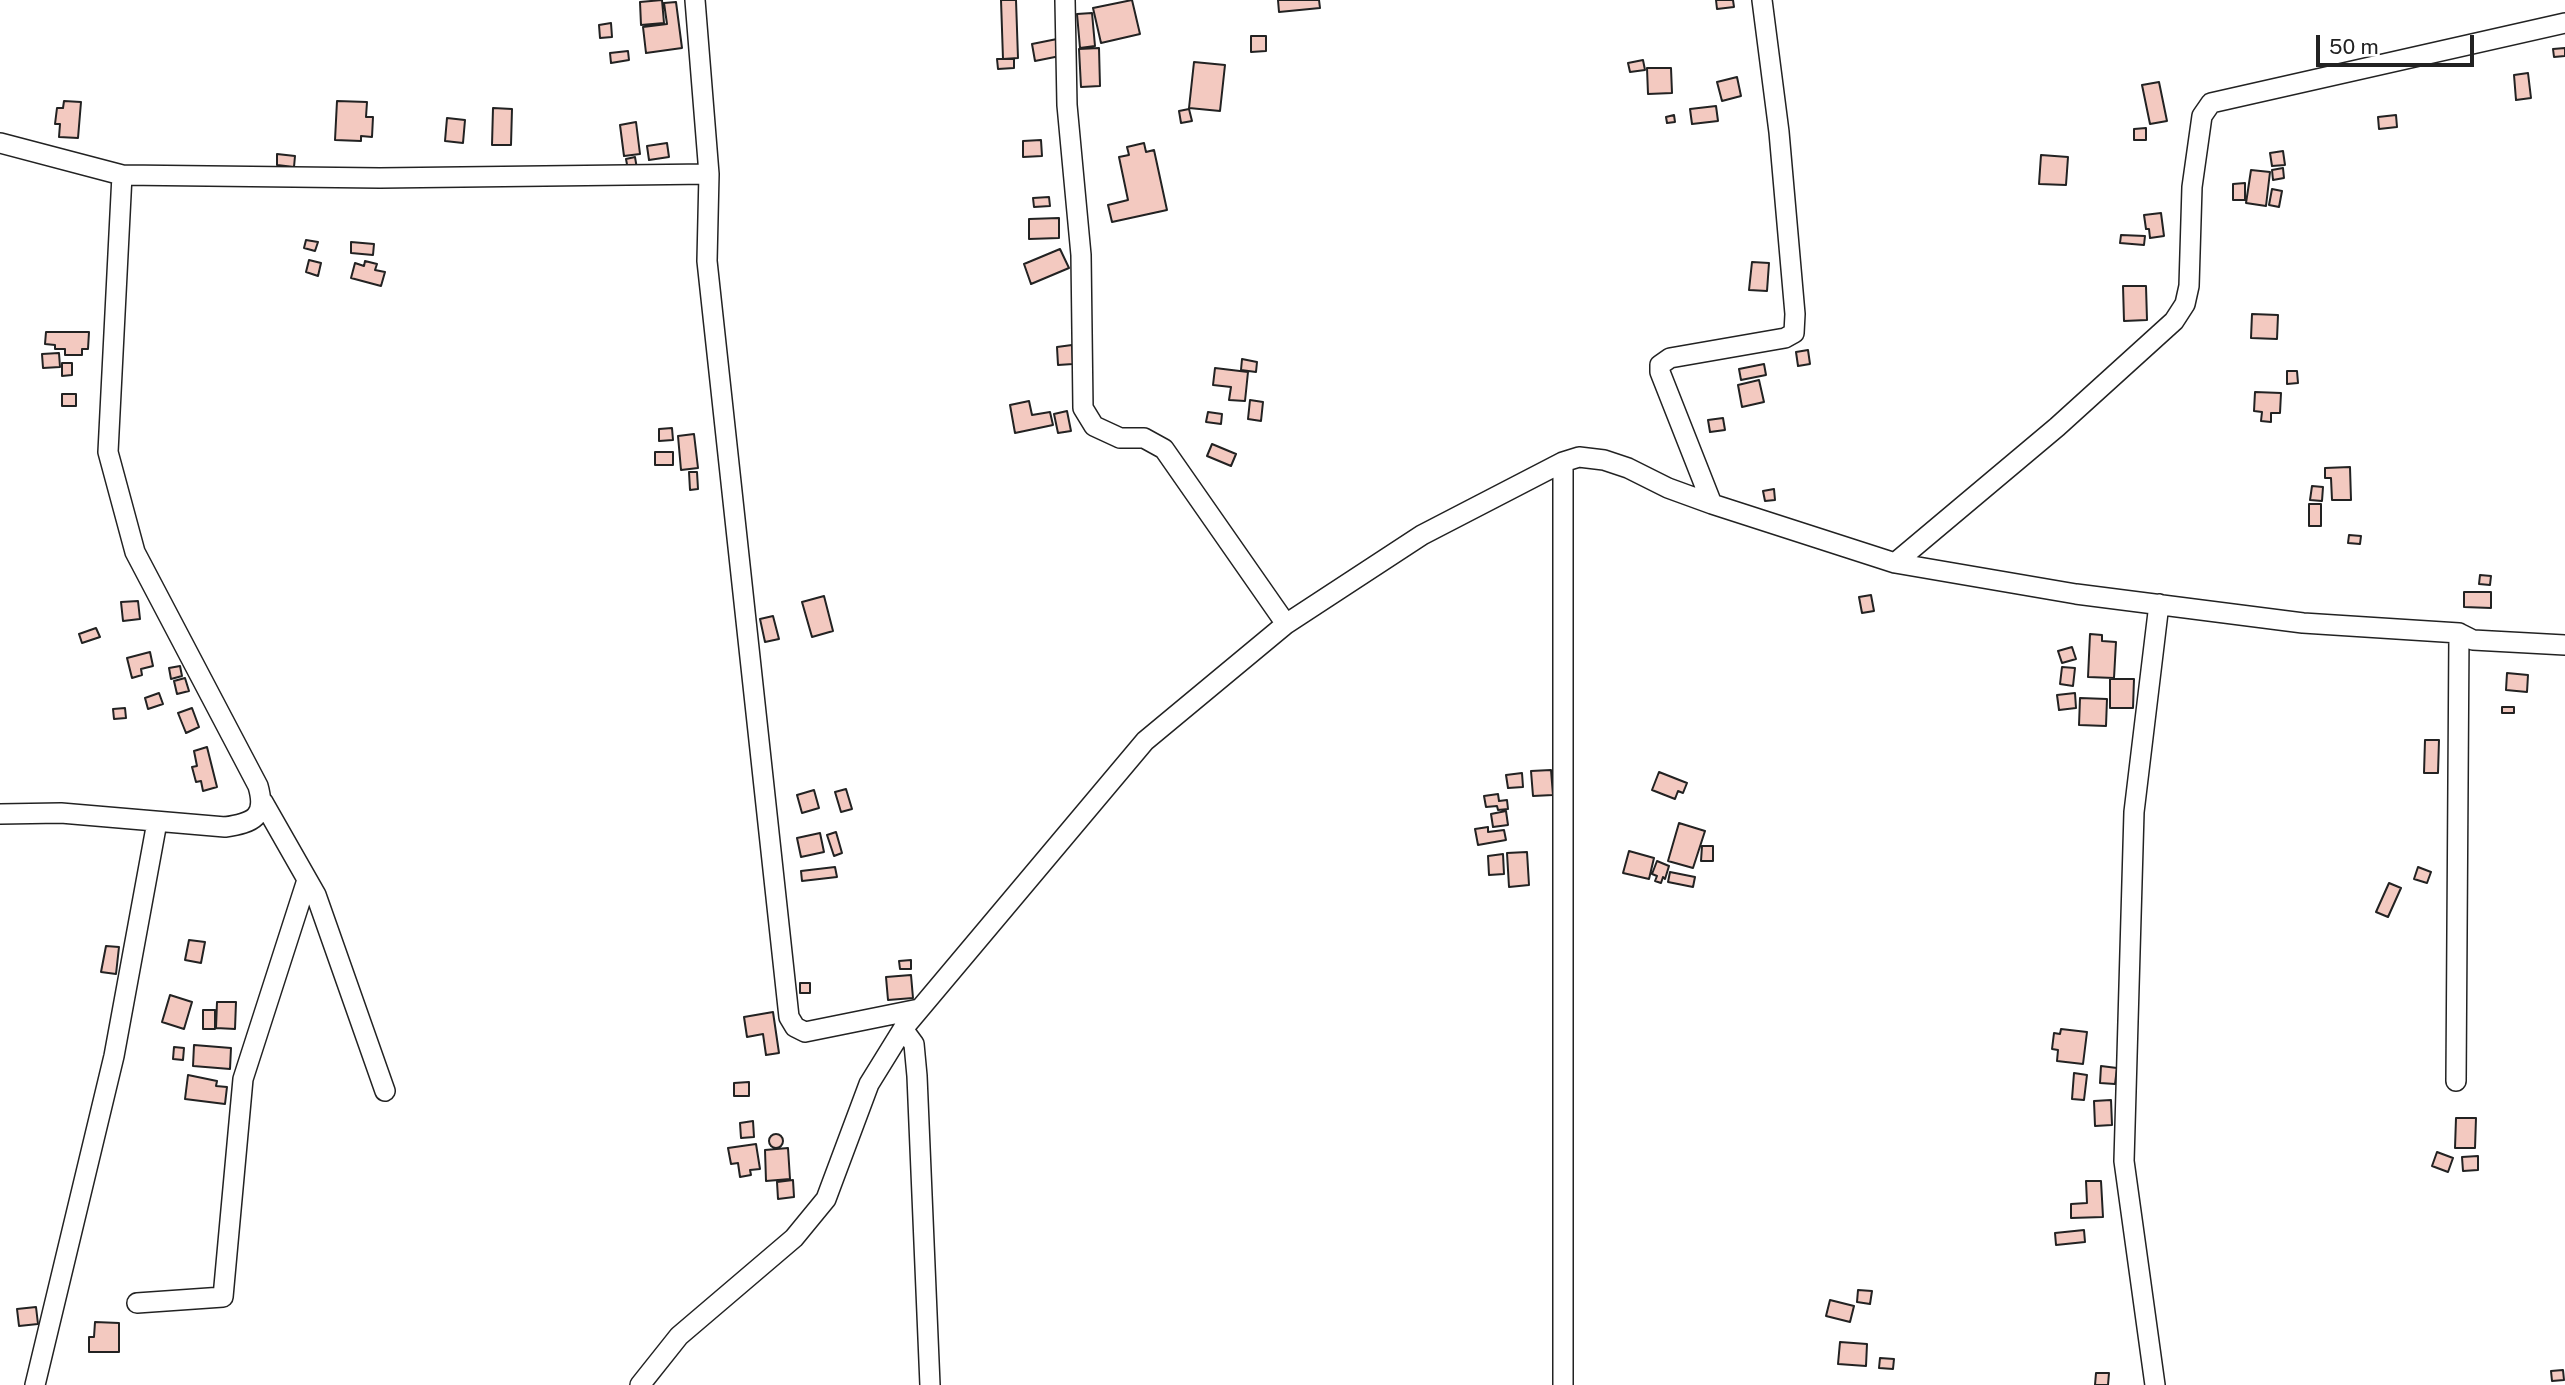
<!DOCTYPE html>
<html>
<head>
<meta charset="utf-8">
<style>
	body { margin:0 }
	#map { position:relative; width:2565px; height:1385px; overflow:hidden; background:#fff; font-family:"Public Sans",sans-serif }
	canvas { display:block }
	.scale { position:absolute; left:2316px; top:35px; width:158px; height:32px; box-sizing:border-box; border:4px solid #222; border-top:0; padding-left:9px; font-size:21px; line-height:24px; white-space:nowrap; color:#222; -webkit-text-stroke:5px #fff; paint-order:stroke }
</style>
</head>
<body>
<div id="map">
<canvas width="2565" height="1385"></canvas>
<div class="scale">50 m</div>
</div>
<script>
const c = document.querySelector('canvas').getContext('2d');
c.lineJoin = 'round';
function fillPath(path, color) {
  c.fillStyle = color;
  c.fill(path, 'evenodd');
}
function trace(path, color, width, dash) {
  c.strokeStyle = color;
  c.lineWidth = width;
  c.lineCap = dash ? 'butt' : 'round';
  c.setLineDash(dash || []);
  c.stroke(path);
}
const building = new Path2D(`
	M662 0 664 23 641 25 640 2Z
	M1001 0H1016L1018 58 1003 59Z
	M1132 0 1140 34 1101 43 1093 8Z
	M1278 0H1319L1320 8 1279 12Z
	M1716 0H1733L1734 7 1717 9Z
	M676 2 682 48 646 53 643 27 667 24 664 3Z
	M1092 13 1095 46 1080 48 1077 14Z
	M611 23 612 37 600 38 599 25Z
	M1251 36H1266V51L1251 52Z
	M1057 39 1060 56 1035 61 1032 44Z
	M1099 48 1100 86 1081 87 1079 49Z
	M2565 48V56L2554 57 2553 49Z
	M628 51 629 60 611 63 610 53Z
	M997 59H1014V68L998 69Z
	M1643 60 1645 70 1630 72 1628 63Z
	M1194 62 1225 65 1220 111 1189 108Z
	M1647 68H1671L1672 93 1648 94Z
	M2528 73 2531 98 2516 100 2514 75Z
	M1737 77 1741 96 1722 101 1717 82Z
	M2159 82 2167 121 2150 124 2142 85Z
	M64 101 81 102 78 138 59 137 60 124H55L57 108H63Z
	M337 101 367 102 366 117H373L372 137 361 136V141L335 140Z
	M1716 106 1718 121 1692 124 1690 109Z
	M493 108 512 109 511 145H492Z
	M1189 109 1192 121 1181 123 1179 111Z
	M1674 115 1675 122 1667 123 1666 117Z
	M2396 115 2397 127 2379 129 2378 117Z
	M447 118 465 120 463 143 445 141Z
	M636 122 640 154 624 156 620 125Z
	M2146 128V140H2134V129Z
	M1041 140 1042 156 1023 157V141Z
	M667 143 669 157 649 160 647 146Z
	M1144 143 1146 152 1154 150 1167 210 1112 222 1108 205 1128 200 1119 157 1129 155 1127 147Z
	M2283 151 2285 165 2272 166 2270 153Z
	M277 154 295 156 294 167 277 165Z
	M2041 155 2068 157 2066 185 2039 184Z
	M635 157 637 169 628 170 626 159Z
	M2283 168 2284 178 2273 180 2272 170Z
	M2251 170 2270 172 2266 206 2246 203Z
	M2245 183V200H2233V184Z
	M2272 189 2282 191 2279 207 2269 205Z
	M1049 197 1050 206 1034 207 1033 198Z
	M2161 213 2164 236 2150 238 2149 229H2146L2144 215Z
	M1059 218V238L1029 239V219Z
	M2121 235 2145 236 2144 245 2120 243Z
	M306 240 318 242 315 251 304 248Z
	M351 242 374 244 373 255 351 253Z
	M1060 249 1069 268 1031 284 1024 264Z
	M309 260 321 263 318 276 306 272Z
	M365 261 377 264 375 270 385 272 381 286 351 278 355 263 364 266Z
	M1752 262 1769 263 1767 291 1749 290Z
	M2123 286H2146L2147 320 2124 321Z
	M2252 314 2278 315 2277 339 2251 338Z
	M46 332H89L88 349H82V355H65V349H55V345L45 344Z
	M1072 345 1073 364 1058 365 1057 347Z
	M1808 350 1810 364 1798 366 1796 352Z
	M59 353 60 367 43 368 42 354Z
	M1242 359 1257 362 1256 372 1241 370Z
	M62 363H72V375L62 376Z
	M1764 364 1766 375 1741 380 1739 369Z
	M1215 368 1248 372 1245 401 1229 400 1231 387 1213 385Z
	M2287 371H2297L2298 383 2287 384Z
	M1759 380 1764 402 1742 407 1738 385Z
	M2255 392 2281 393 2280 413H2271V422L2261 421 2262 412 2254 411Z
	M62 394H76V406H62Z
	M1250 400 1263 402 1261 421 1248 419Z
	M1029 401 1032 415 1050 412 1053 425 1015 433 1010 405Z
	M1067 411 1071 431 1058 433 1054 414Z
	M1208 412 1222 414 1221 424 1206 422Z
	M1723 418 1725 430 1710 432 1708 420Z
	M672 428 673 440 659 441V429Z
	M694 434 698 468 681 470 678 436Z
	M1212 444 1236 454 1231 466 1207 456Z
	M655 452H673V465H655Z
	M2350 467 2351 500H2332L2331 478H2325V468Z
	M689 472H697L698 489 690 490Z
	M2312 486 2323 487 2322 501 2310 500Z
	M1774 489 1775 500 1765 501 1763 491Z
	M2309 504H2321V526H2309Z
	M2349 535 2361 536 2360 544 2348 543Z
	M2480 575 2491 576 2490 585 2479 584Z
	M2464 592H2491V608L2464 607Z
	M1871 595 1874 611 1862 613 1859 597Z
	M824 596 833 631 812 637 802 602Z
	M138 601 140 619 123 621 121 602Z
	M773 616 779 639 765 642 760 619Z
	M96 628 100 637 82 643 79 634Z
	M2090 634 2102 635V641L2116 642 2114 678 2088 677Z
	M2072 647 2076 659 2062 663 2058 651Z
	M150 652 153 666 141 669 142 675 132 678 127 658Z
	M180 666 182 676 171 679 169 668Z
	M2062 667 2075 668 2073 686 2060 684Z
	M2507 673 2528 675 2527 692 2506 690Z
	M185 678 189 691 177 694 174 681Z
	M2110 679H2134L2133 708H2110Z
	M159 693 163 704 148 709 145 698Z
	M2075 693 2076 708 2059 710 2057 695Z
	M2080 698 2107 699 2106 726 2079 725Z
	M2502 707H2514V713H2502Z
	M125 708 126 718 114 719 113 709Z
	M192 708 199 727 186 733 178 713Z
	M2425 740H2439L2438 773H2424Z
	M207 747 217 787 203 791 201 781 196 782 192 767 197 766 194 751Z
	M1551 770 1553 795 1533 796 1531 771Z
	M1659 772 1687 783 1683 793 1678 791 1675 799 1652 790Z
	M1522 773 1523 787 1508 788 1506 775Z
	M846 789 852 809 841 812 835 792Z
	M814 790 819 808 802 813 797 795Z
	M1498 794 1499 801 1507 800 1508 809 1498 810 1497 806 1486 807 1484 796Z
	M1506 811 1508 825 1493 827 1491 814Z
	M1679 823 1705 831 1693 868 1668 861Z
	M1488 827V832L1504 830 1506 840 1478 845 1475 829Z
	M836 832 842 853 834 856 827 835Z
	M820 833 824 852 801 857 797 838Z
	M1702 846H1713V861H1701Z
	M1629 851 1654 858 1649 879 1623 873Z
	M1527 852 1529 885 1509 887 1507 853Z
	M1503 854 1504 874 1489 875 1488 856Z
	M1657 861 1669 866 1665 879 1663 877 1661 883 1655 881 1657 876 1652 874Z
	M835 867 837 877 802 881 801 871Z
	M2418 867 2431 872 2427 883 2414 879Z
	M1670 872 1695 877 1693 887 1668 882Z
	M2389 883 2401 888 2388 917 2376 912Z
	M189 940 205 942 201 963 185 960Z
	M106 946 119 947 116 974 101 972Z
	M911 960V969H900L899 961Z
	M911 975 913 998 888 1000 886 977Z
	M800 983H810V993H800Z
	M170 995 192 1002 184 1029 162 1022Z
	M217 1002H236L235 1029 216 1028Z
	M203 1010H215V1029H203Z
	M773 1012 779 1053 766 1055 763 1034 747 1037 744 1017Z
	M2061 1029 2087 1032 2083 1064 2057 1061 2058 1050 2052 1049 2054 1033 2060 1034Z
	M194 1045 231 1048 230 1069 193 1066Z
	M174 1047 184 1048 183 1060 173 1059Z
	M2101 1066 2117 1068 2115 1084 2100 1083Z
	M2074 1073 2087 1075 2084 1100 2072 1099Z
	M188 1075 217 1081 216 1086 227 1087 225 1104 185 1099Z
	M749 1082V1096H734V1083Z
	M2111 1100 2112 1125 2095 1126 2094 1101Z
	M2456 1118H2476L2475 1148H2455Z
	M753 1121 754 1137 741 1138 740 1123Z
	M769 1141a7 7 0 1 1 14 0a7 7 0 1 1-14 0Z
	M756 1144 760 1169 750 1170 751 1175 740 1177 738 1163 731 1164 728 1148Z
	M788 1148 790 1179 766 1181 765 1150Z
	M2437 1152 2453 1158 2448 1172 2432 1166Z
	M2478 1156V1170L2463 1171 2462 1157Z
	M793 1180 794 1197 778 1199 777 1182Z
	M2086 1181H2101L2103 1217 2071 1218V1204L2087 1203Z
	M2084 1230 2085 1242 2056 1245 2055 1233Z
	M1858 1290 1872 1291 1870 1304 1857 1302Z
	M1830 1300 1854 1306 1850 1322 1826 1316Z
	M36 1307 38 1324 19 1326 17 1309Z
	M95 1322 119 1323V1352H89V1337H94Z
	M1840 1342 1867 1344 1866 1366 1838 1364Z
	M1880 1358 1894 1359 1893 1369 1879 1368Z
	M2563 1370 2564 1380 2552 1381 2551 1371Z
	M2096 1373H2109L2108 1385H2095Z`);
fillPath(building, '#f3c9c0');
trace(building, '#222', 2);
const minor = new Path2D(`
	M695 0 709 174 707 261 789 1017 795 1027 805 1032 919 1009
	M1065 0 1067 105 1081 255 1083 408 1094 426 1120 438H1144L1164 449 1286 624
	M0 143 122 175 380 178 709 174
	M1563 462V1385
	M1712 504 1660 372V365L1670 358 1785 338 1794 333 1795 314 1779 132 1762 0
	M1895 563 2057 427 2174 321 2185 304 2189 286 2192 187 2202 116 2211 103 2565 23
	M263 802 316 895 385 1091
	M0 814 61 813 225 827C253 823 267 817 258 786L135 552 108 452 122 175
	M903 1029 914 1044 917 1076 930 1385
	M2456 1081 2459 633
	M137 1303 223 1297 243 1079 307 880
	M35 1385 114 1056 157 822
	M640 1385 679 1336 794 1238 826 1199 869 1084 903 1029 1145 741 1286 624 1422 535 1563 462 1579 457 1604 460 1628 468 1668 488 1712 504 1895 563 2076 594 2303 623 2459 633 2473 640 2565 645
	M2155 1385 2124 1161 2134 812 2159 604`);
trace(minor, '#222', 22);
trace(minor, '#fff', 19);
</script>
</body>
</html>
